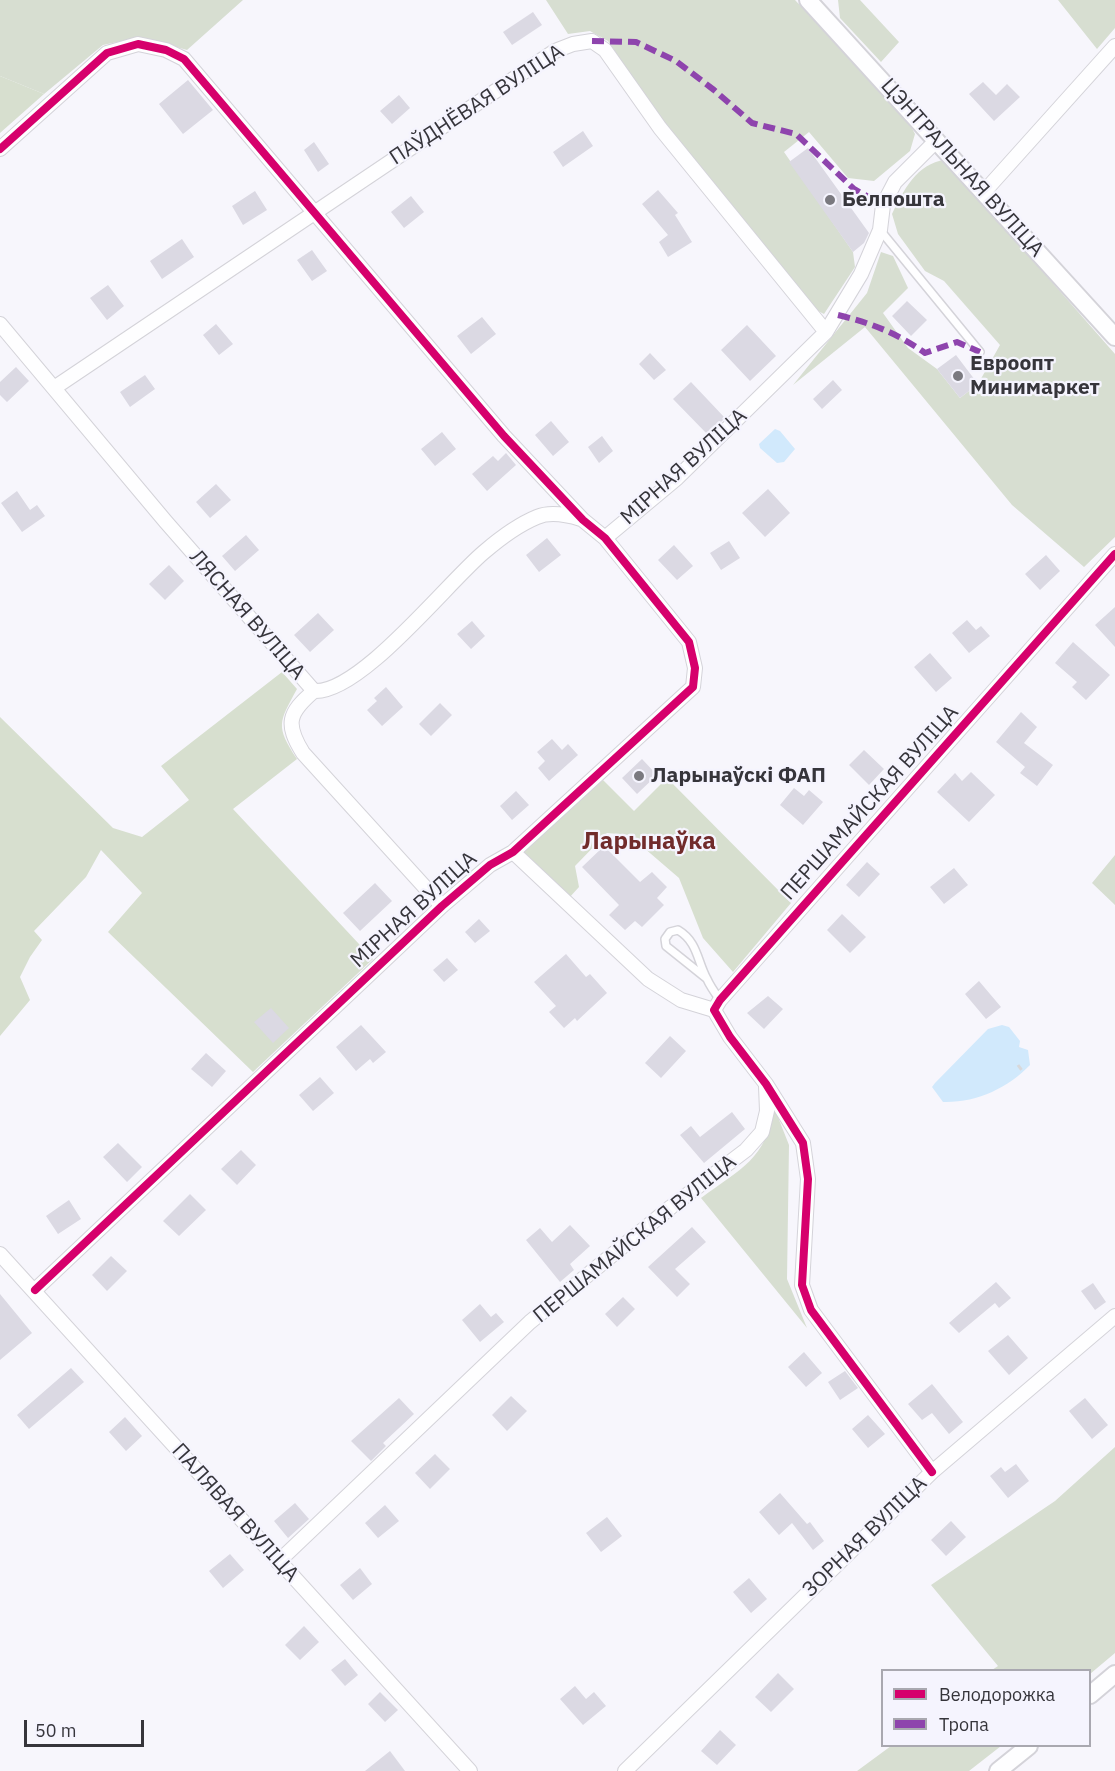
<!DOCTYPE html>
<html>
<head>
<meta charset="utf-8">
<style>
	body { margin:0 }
	#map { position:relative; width:1115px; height:1771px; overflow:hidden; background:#f7f6fc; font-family:"IBM Plex Sans",sans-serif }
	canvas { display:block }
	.legend { position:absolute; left:881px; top:1669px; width:210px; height:78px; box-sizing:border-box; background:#f5f4fe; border:2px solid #a9a8b0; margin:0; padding:8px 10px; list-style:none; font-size:18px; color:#36353b }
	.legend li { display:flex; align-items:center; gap:12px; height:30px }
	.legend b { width:30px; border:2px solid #a9a8b0 }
	.scale { position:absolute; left:24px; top:1720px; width:120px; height:27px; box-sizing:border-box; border:3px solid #36353b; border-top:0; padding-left:8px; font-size:18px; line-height:21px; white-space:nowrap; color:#36353b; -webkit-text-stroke:4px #f5f4fe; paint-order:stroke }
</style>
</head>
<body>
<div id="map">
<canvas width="1115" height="1771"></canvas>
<ul class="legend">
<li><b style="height:8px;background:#d6006c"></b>Велодорожка</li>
<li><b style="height:8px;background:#8e44ad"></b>Тропа</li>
</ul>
<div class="scale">50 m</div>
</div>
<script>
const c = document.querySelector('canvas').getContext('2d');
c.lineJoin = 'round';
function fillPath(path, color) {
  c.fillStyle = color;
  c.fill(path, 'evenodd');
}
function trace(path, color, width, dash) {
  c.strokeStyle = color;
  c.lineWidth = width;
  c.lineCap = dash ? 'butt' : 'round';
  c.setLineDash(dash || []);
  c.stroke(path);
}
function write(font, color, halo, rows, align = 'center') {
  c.font = font + ' "IBM Plex Sans",sans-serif';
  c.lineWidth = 4.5;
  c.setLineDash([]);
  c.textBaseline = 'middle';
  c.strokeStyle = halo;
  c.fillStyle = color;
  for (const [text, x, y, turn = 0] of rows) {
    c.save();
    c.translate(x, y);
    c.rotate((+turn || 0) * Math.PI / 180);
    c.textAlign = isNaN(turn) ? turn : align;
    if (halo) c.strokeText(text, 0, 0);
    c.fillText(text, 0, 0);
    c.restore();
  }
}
fillPath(new Path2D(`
	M0 0H243L187 50 141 37 103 45 44 94 0 76Z
	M546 0H795L907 119 915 134 910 151 874 181 848 178 809 132 784 152 853 252 855 267 824 314 814 309 666 126 608 41 590 31 568 34Z
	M838 0H860L899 42 881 62 840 18Z
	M1058 0H1115V28L1097 49Z
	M945 160 1115 354V537L1084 567 1012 505 865 327 793 385 867 293 881 252 893 256 908 288 883 313 908 348 937 369 960 398 978 384 1000 345 944 281 925 271 898 234 892 214C903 191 917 163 945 160Z
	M1115 855V905L1092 883Z
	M774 1107 789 1145 787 1279 807 1328 701 1198C740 1169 767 1159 774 1107Z
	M1115 1447V1653L1090 1674V1670H992L998 1666 931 1585 1055 1501Z
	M891 1746H1001L969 1771H857Z`), '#d7ded1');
fillPath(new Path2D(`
	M0 76 44 94 0 133Z
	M282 672 297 689C279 722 275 726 297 759L233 809 373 959 253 1072 108 932 142 893 101 850 86 877 34 931 42 940 30 957 20 977 30 1000 0 1036V717L113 828 142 837 189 800 161 766Z
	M667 778 791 903 733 972 703 938 679 878 629 835 607 833 575 866 579 887 569 898 522 851 603 780 634 811Z`), '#d7dfcf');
fillPath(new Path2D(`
	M775 429 780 431 795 449 784 462 777 463 760 448 759 444Z
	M1002 1025 1009 1027 1020 1041 1019 1047 1028 1050 1030 1065C1008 1088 976 1103 943 1102L932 1087 935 1083 988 1029Z`), '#d1e9fc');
fillPath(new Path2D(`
	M533 12 542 25 512 45 503 32Z
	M188 80 213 110 183 134 159 104Z
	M983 82 996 95 1007 84 1020 97 994 121 969 94Z
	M399 95 410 108 392 124 380 111Z
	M583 131 593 146 563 167 553 152Z
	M314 142 329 164 318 172 304 150Z
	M808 148 869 233 864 243 853 252 789 162Z
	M658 190 678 213 675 215 692 242 668 257 659 242 668 235 642 204Z
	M255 191 267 210 243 225 232 206Z
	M411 196 424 212 404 228 391 212Z
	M182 239 194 257 162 279 150 261Z
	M312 250 327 271 312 281 297 260Z
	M108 285 124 306 107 320 90 298Z
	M907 301 927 320 911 336 892 316Z
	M482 317 496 334 471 354 457 336Z
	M216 324 233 344 219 355 203 335Z
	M747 325 776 356 750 381 721 350Z
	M650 353 666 370 654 380 639 364Z
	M956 355 978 384 960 398 937 369Z
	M16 367 29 381 7 402 0 395V382Z
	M145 375 155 389 130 407 120 392Z
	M833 380 842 390 822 409 813 399Z
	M691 382 725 418 708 435 673 399Z
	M551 421 569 442 553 456 535 435Z
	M442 432 456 449 435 466 421 449Z
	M602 436 613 451 599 463 588 447Z
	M506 453 516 465 487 491 472 474 493 456 498 461Z
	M216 484 231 500 210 518 196 502Z
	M768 489 790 513 765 537 742 513Z
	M17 491 30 510 37 505 45 516 22 532 1 503Z
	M246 535 259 550 235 571 222 556Z
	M547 538 561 555 539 572 526 555Z
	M729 541 740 558 721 570 710 553Z
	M674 545 693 566 677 580 658 560Z
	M1046 555 1060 571 1040 590 1025 574Z
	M169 565 184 581 165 600 149 584Z
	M1115 607V647L1095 625Z
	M318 613 334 630 310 652 294 635Z
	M967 620 976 630 981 626 990 636 969 653 952 633Z
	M472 621 485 636 471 649 457 634Z
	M1073 642 1110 675 1086 700 1072 687 1077 682 1055 663Z
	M930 653 952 678 936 692 914 667Z
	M386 687 403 707 382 726 367 710 377 701 374 698Z
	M440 703 452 715 431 736 419 724Z
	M1021 712 1037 727 1024 743 1053 765 1037 786 1020 773 1025 767 996 742Z
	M552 739 562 750 568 744 578 755 549 781 538 768 545 761 537 752Z
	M864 750 884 769 869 785 849 765Z
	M642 759 657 775 637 794 622 778Z
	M971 772 995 795 969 822 937 792 955 773 962 781Z
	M794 788 804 796 809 790 823 802 803 825 780 805Z
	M516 791 529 805 512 820 500 806Z
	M604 846 640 882 652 872 667 887 657 898 664 905 642 927 635 921 625 930 609 915 619 905 582 867Z
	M867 862 880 874 859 897 846 885Z
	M954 868 968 885 944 904 930 887Z
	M375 883 392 901 360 931 343 913Z
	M842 914 866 937 850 953 827 930Z
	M479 919 490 931 475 943 465 932Z
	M566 954 586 977 590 974 607 993 577 1021 575 1018 564 1028 549 1012 556 1006 534 982Z
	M447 958 458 970 444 982 433 970Z
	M979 981 1001 1007 986 1019 965 994Z
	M768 996 783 1009 764 1029 747 1013Z
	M271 1008 289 1028 273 1043 254 1022Z
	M361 1025 386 1052 373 1063 370 1059 356 1071 336 1047Z
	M670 1036 686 1051 661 1078 645 1063Z
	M206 1053 226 1071 212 1087 191 1069Z
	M320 1077 334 1093 313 1111 299 1095Z
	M732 1112 745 1129 704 1163 680 1135 691 1126 700 1137Z
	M118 1143 142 1167 127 1182 103 1157Z
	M241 1150 256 1165 237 1185 221 1169Z
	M190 1194 206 1210 179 1236 163 1221Z
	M69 1200 81 1219 58 1234 46 1216Z
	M570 1225 590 1246 570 1264 574 1270 560 1282 526 1240 540 1228 552 1242Z
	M692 1227 706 1242 675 1269 690 1284 677 1297 648 1267Z
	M111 1256 127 1271 107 1291 92 1275Z
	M996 1282 1011 1298 999 1308 995 1303 959 1333 949 1323Z
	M1093 1283 1106 1302 1095 1310 1081 1291Z
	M0 1294 32 1333 0 1360Z
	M623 1297 635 1309 617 1327 605 1314Z
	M480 1304 491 1317 496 1313 504 1322 480 1342 462 1320Z
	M1008 1335 1028 1358 1009 1375 988 1351Z
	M804 1352 822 1373 806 1387 788 1367Z
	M71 1368 84 1382 29 1429 17 1415Z
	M845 1371 858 1388 840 1400 828 1382Z
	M932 1384 963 1422 949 1434 932 1413 922 1420 908 1404Z
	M511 1396 527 1411 507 1431 492 1415Z
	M399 1398 414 1414 383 1443 386 1446 371 1461 351 1441Z
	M1085 1398 1108 1425 1092 1439 1069 1411Z
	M868 1415 885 1434 868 1448 852 1429Z
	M125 1417 142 1436 126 1451 109 1432Z
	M435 1454 450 1469 430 1489 415 1473Z
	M1016 1464 1029 1481 1008 1498 990 1476 1001 1467 1005 1472Z
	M780 1493 807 1524 810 1522 824 1541 813 1550 792 1523 779 1535 759 1512Z
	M295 1503 309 1519 288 1538 274 1521Z
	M385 1505 399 1521 378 1538 365 1523Z
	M607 1517 622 1536 601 1552 586 1533Z
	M951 1521 966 1537 946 1556 931 1540Z
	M230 1554 244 1570 223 1588 209 1571Z
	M360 1568 372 1584 353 1600 340 1585Z
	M749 1578 767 1599 751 1613 733 1592Z
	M304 1626 319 1642 300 1660 285 1645Z
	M345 1659 358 1675 345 1686 331 1670Z
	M778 1673 794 1689 771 1712 755 1697Z
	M575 1686 586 1699 594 1692 606 1706 583 1725 560 1699Z
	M380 1692 398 1710 385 1722 368 1704Z
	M720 1730 736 1745 717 1765 701 1751Z
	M390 1751 405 1771H365Z`), '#dbd9e3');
const service = new Path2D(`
	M880 230 980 352
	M706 978 666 946 665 939 670 932 678 930C698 942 697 961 707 979 710 986 715 993 720 1000`);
const minor = new Path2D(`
	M0 149 107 53 138 44 166 50 184 59 504 436 583 520 605 538 689 642 695 668 693 687 513 852 490 865 442 906 35 1290
	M984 192 1115 46
	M0 324 166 522 314 691
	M54 388 555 51 573 44 592 41 605 50 660 128 826 332
	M605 538 677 478 826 332 861 274 880 230 883 205 895 182 937 140
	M314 691C360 694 447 583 484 552 498 540 520 524 537 517 551 511 568 515 581 519
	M314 691C288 713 285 724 303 753L442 906
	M513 852 648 979 681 1000 714 1010
	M0 1254 470 1771
	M932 1472 811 1310 802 1285 808 1179 803 1143 766 1084 730 1037 714 1010 720 1000 1115 554
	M278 1562 530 1322 671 1207 746 1150 762 1132 767 1111 766 1086
	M625 1771 932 1472 1115 1316`);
const tertiary = new Path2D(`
	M808 0 1115 337
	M1090 1695 1115 1674
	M998 1771 1029 1746`);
trace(service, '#d4d3d9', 10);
trace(minor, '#d4d3d9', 16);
trace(tertiary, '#d4d3d9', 20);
trace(new Path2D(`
	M1018 1065 1023 1072`), '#d8d8da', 3, [6, 3]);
trace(service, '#fefeff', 7);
trace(minor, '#fefeff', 14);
trace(tertiary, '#fefeff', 16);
trace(new Path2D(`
	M592 41 636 42 676 61 714 90 752 123 796 134 854 189 883 205
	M838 315C871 323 897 333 925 353L957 342 980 352`), '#8e44ad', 6, [12, 6]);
trace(new Path2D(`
	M0 149 107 53 138 44 166 50 184 59 504 436 583 520 605 538 689 642 695 668 693 687 513 852 490 865 442 906 35 1290
	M932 1472 811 1310 802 1285 808 1179 803 1143 766 1084 730 1037 714 1010 720 1000 1115 554`), '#d6006c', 8);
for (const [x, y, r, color] of [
	[830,200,6,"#7a797f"],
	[958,376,6,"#7a797f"],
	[639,776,6,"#7a797f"]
]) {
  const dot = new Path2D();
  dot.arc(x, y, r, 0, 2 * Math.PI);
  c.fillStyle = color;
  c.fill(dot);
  trace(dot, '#f5f4fe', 2);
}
write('21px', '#36353b', '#f5f4fe', [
	["ПАЎДНЁВАЯ ВУЛІЦА",477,105,-33],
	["ЦЭНТРАЛЬНАЯ ВУЛІЦА",962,168,48],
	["МІРНАЯ ВУЛІЦА",684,467,-42],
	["ЛЯСНАЯ ВУЛІЦА",247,615,49],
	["ПЕРШАМАЙСКАЯ ВУЛІЦА",870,803,-48],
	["МІРНАЯ ВУЛІЦА",414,910,-42],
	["ПЕРШАМАЙСКАЯ ВУЛІЦА",635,1239,-39],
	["ПАЛЯВАЯ ВУЛІЦА",235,1513,48],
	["ЗОРНАЯ ВУЛІЦА",865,1537,-44]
]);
write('bold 21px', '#36353b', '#f5f4fe', [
	["Белпошта",842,200],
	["Евроопт",970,364],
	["Минимаркет",970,388],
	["Ларынаўскі ФАП",651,776]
], 'left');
write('bold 24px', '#712b2b', '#f5f4fe', [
	["Ларынаўка",649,842]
]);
</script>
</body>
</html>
